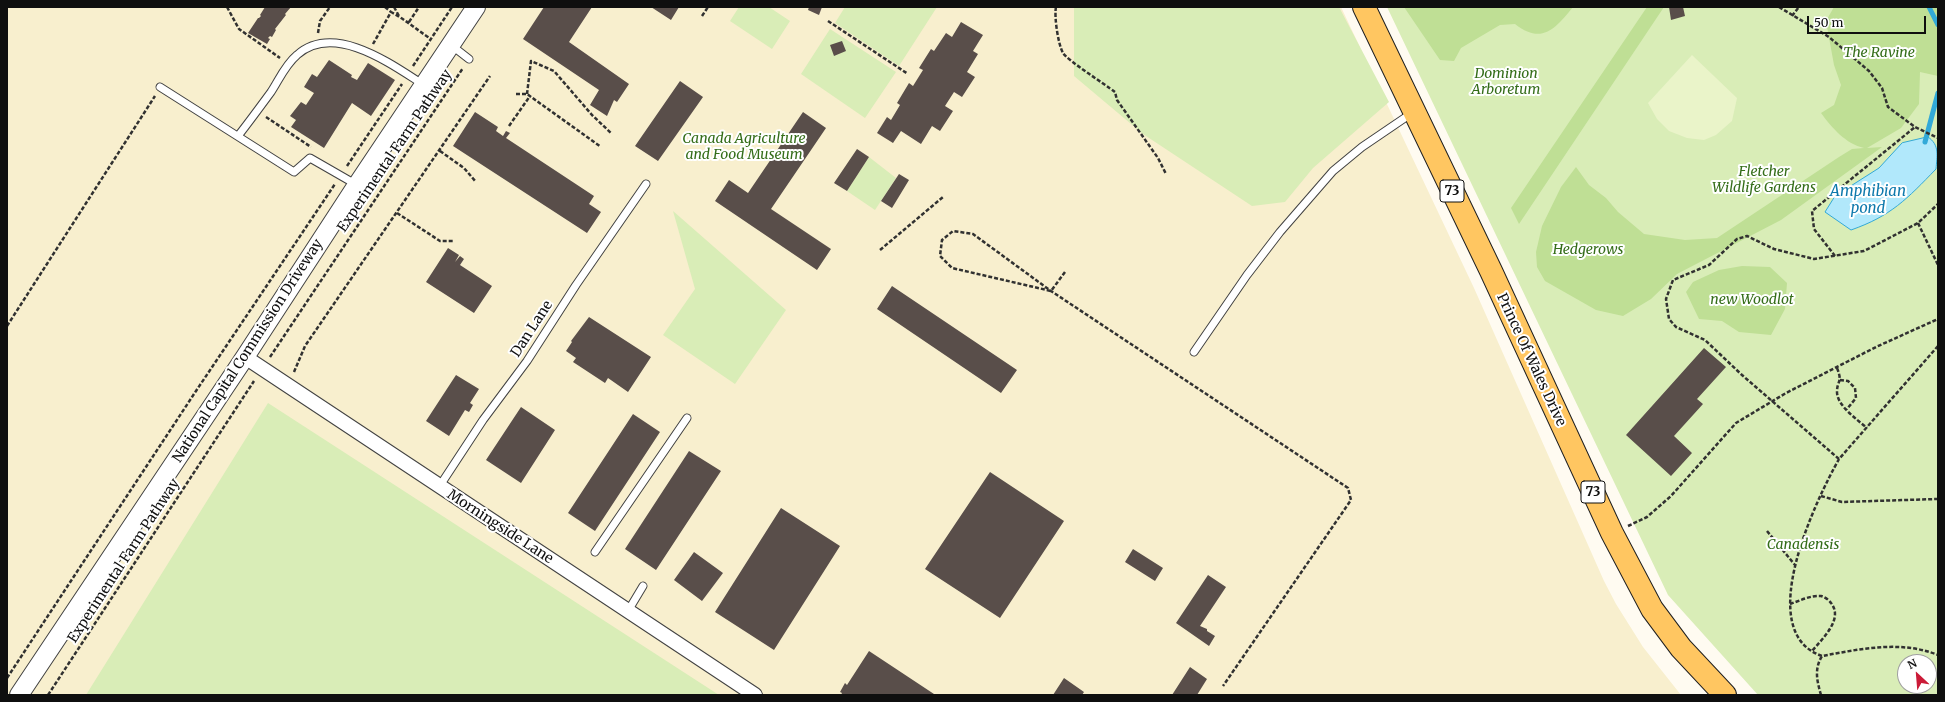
<!DOCTYPE html>
<html>
<head>
<meta charset="utf-8">
<style>
	body { margin:0 }
	#map { position:relative; width:1945px; height:702px; overflow:hidden; background:#fffbf1; font-family:Merriweather,serif }
	canvas { display:block }
	.frame { position:absolute; inset:0; border:8px solid #0f0f0f; pointer-events:none }
	.north { position:absolute; left:1897px; top:654px; width:40px; height:40px; box-sizing:border-box; background:#fff; border:1px solid #9f9f9f; border-radius:50%; rotate:334deg; font-size:11px; font-weight:700; line-height:16px; text-align:center; color:#0f0f0f }
	.north::after { content:''; display:block; margin:auto; width:14px; height:18px; background:#cb1b38; clip-path:polygon(50% 0,100% 100%,50% 72%,0 100%) }
	.scale { position:absolute; left:1807px; top:16px; width:119px; height:18px; box-sizing:border-box; border:2px solid #0f0f0f; border-top:0; padding-left:5px; font-size:12px; line-height:14px; white-space:nowrap; color:#0f0f0f; -webkit-text-stroke:3px #fff; paint-order:stroke }
</style>
</head>
<body>
<div id="map">
<canvas width="1945" height="702"></canvas>
<div class="frame"></div>
<div class="north">N</div>
<div class="scale">50 m</div>
</div>
<script>
const c = document.querySelector('canvas').getContext('2d');
c.lineJoin = 'round';
function fillPath(path, color) {
  c.fillStyle = color;
  c.fill(path, 'evenodd');
}
function trace(path, color, width, dash) {
  c.strokeStyle = color;
  c.lineWidth = width;
  c.lineCap = dash ? 'butt' : 'round';
  c.setLineDash(dash || []);
  c.stroke(path);
}
function write(font, color, halo, rows, align = 'center') {
  c.font = font + ' Merriweather,serif';
  c.lineWidth = 4;
  c.setLineDash([]);
  c.textBaseline = 'middle';
  c.strokeStyle = halo;
  c.fillStyle = color;
  for (const [text, x, y, turn = 0] of rows) {
    c.save();
    c.translate(x, y);
    c.rotate((+turn || 0) * Math.PI / 180);
    c.textAlign = isNaN(turn) ? turn : align;
    if (halo) c.strokeText(text, 0, 0);
    c.fillText(text, 0, 0);
    c.restore();
  }
}
fillPath(new Path2D(`
	M7 7H1341L1474 288 1604 581 1616 604 1643 647 1681 695H7Z`), '#f8efce');
fillPath(new Path2D(`
	M739 7H769L790 21 772 49 730 21Z
	M845 7H937L899 66 835 23Z
	M1074 7H1339L1389 102 1313 168 1285 202 1252 206 1143 134 1074 76Z
	M1387 7H1938V695H1758L1668 595ZM1905 662H1929V686H1905Z
	M830 29 896 72 865 118 801 74Z
	M869 157 896 178 875 210 847 191Z
	M673 211 786 310 735 384 663 335 695 289Z
	M268 403 719 695H86Z`), '#d9edb7');
fillPath(new Path2D(`
	M1404 7H1573C1555 29 1542 45 1515 24L1500 25 1461 48 1454 61 1440 60Z
	M1647 7H1664L1519 224 1511 208Z
	M1834 7H1938V76L1920 72 1919 104 1901 128 1867 148 1882 147 1781 220 1677 274 1651 299 1623 316 1596 310 1545 281 1537 267 1536 252 1542 226 1561 187 1576 167 1589 185 1606 198 1618 212 1644 234 1685 240 1717 238 1839 157 1852 149 1864 148C1846 144 1832 128 1821 113L1834 105 1841 85 1834 65 1826 21Z
	M1742 266 1770 267 1787 283 1785 309 1771 335 1739 332 1722 321 1699 319 1686 292 1693 282 1719 270Z`), '#bfdf95');
fillPath(new Path2D(`
	M1692 55 1737 98 1732 121 1716 135 1704 140 1687 138 1669 131 1657 119 1648 103Z`), '#eaf4c9');
const water = new Path2D(`
	M1928 137C1940 145 1937 156 1936 169 1907 199 1891 216 1851 230L1825 212 1835 196 1879 168 1902 143Z`);
fillPath(water, '#b1e8fb');
trace(water, '#32a9d8', 1);
trace(new Path2D(`
	M1929 7 1938 25
	M1925 142 1938 93`), '#32a9d8', 5);
fillPath(new Path2D(`
	M265 7H291L285 14 286 15 275 29 276 30 272 37 270 36 268 38 270 39 267 44 248 33 258 18H259L261 16 260 15Z
	M544 7H592L569 42 629 84 617 102 614 100 607 116 590 105 599 90 523 39Z
	M651 7H679L671 20Z
	M809 7H822L819 15 808 10Z
	M1669 7H1683L1685 16 1671 20Z
	M961 22 983 35 973 51 978 54 967 72 975 77 962 97 954 92 945 106 953 111 940 131 932 126 921 144 901 131 893 143 877 133 887 117 891 120 900 105 897 103 909 83 913 86 923 70 919 68 931 49 934 51 946 33 952 37Z
	M842 41 846 51 834 56 830 45Z
	M329 60 352 75 351 77 357 80 368 63 395 80 371 116 352 103 324 148 291 127 296 120 290 116 301 102 306 105 314 93 304 87 312 74 317 77Z
	M680 81 703 97 658 161 635 146Z
	M475 112 498 127 496 131 503 136 506 131 510 133 506 138 594 196 589 204 601 212 587 233 453 146Z
	M803 112 826 128 771 209 831 249 817 270 715 201 729 180 748 193Z
	M857 149 869 157 847 191 834 183Z
	M899 174 909 180 892 208 881 201Z
	M448 248 459 255 455 262 460 256 464 259 460 265 492 286 474 313 426 282Z
	M892 286 1017 370 1001 393 877 309Z
	M589 317 651 357 628 392 608 378 605 383 573 362 576 358 566 351 572 342 571 341Z
	M1704 348 1726 367 1697 399 1703 404 1674 436 1692 453 1671 476 1626 435Z
	M456 375 479 389 470 403 473 405 469 412 465 410 449 436 426 421Z
	M521 407 555 430 521 483 486 460Z
	M633 414 660 432 595 531 568 513Z
	M689 451 721 471 656 570 625 549Z
	M990 472 1064 521 1000 618 925 569Z
	M781 508 840 546 774 650 715 612Z
	M1133 549 1163 568 1155 581 1125 562Z
	M694 552 723 573 702 601 674 580Z
	M1208 575 1226 587 1200 626 1207 629V631L1215 636 1209 646 1176 623Z
	M869 651 934 694 933 695H841L842 693 840 692 845 683 847 685Z
	M1190 667 1207 679 1197 695H1172Z
	M1064 678 1084 692 1082 695H1053Z`), '#594e4a');
const service = new Path2D(`
	M451 45 469 59
	M160 87 294 172 310 158 357 185
	M238 136C249 122 260 107 271 92 279 80 285 65 297 55 334 22 391 64 424 85
	M1194 352 1247 275 1280 232 1333 171 1362 147 1412 113
	M439 487 483 420 527 361 576 285 646 184
	M595 552 687 418
	M628 611 643 586`);
const minor = new Path2D(`
	M245 357 755 695`);
const tertiary = new Path2D(`
	M19 695 245 357 357 185 476 7`);
const primary = new Path2D(`
	M1364 7 1491 271 1612 533 1652 609 1681 648 1725 695`);
trace(service, '#424242', 9);
trace(minor, '#424242', 16);
trace(tertiary, '#424242', 20);
trace(primary, '#202020', 24);
trace(new Path2D(`
	M227 7 239 29 280 58
	M385 7 391 12
	M394 7 399 16
	M1056 7C1054 16 1058 44 1063 53 1067 60 1106 85 1115 92L1117 100 1158 158 1166 174
	M1779 7 1829 37 1869 71 1882 88 1888 107 1915 127 1938 138
	M702 16 708 7
	M1792 16 1799 7
	M828 21 908 74
	M409 22 419 7
	M318 33 320 21 330 7
	M373 44 391 12C406 20 417 30 431 39
	M413 66 452 7
	M516 94H527L601 147
	M527 94 531 61 554 71 592 115 611 133
	M266 117 311 147
	M509 126 530 96
	M440 151 464 168 476 182
	M347 166 402 84
	M397 213 440 241H454
	M1918 223 1938 265
	M880 250 943 197
	M1835 256 1814 229 1812 211 1915 127
	M1065 272 1051 291 952 268 940 256 942 240 953 231 973 234 1051 291 1348 488 1351 500 1223 686
	M7 326 155 96
	M1938 346 1839 459C1816 500 1752 632 1822 656 1860 649 1901 640 1938 655
	M270 357 463 68
	M1837 368C1843 383 1837 380 1837 392 1837 406 1858 420 1867 428
	M294 372 305 346 490 76
	M1840 380 1848 381 1855 388 1856 398 1847 409
	M1839 459 1742 375 1705 340 1676 327 1669 319 1666 299 1673 280 1709 265 1737 239 1747 236 1774 249 1814 259 1864 251 1918 223 1938 204
	M1821 496 1842 502 1938 499
	M1628 526 1647 517 1671 496 1736 423 1786 393 1876 347 1938 319
	M1767 531 1795 565
	M1790 604C1799 601 1811 595 1821 596 1825 597 1829 600 1831 603 1844 619 1822 639 1812 651
	M7 678 196 391 335 184
	M48 695 254 381
	M1821 695C1817 681 1814 669 1822 656`), '#313131', 2.5, [4, 2]);
trace(service, '#fff', 7);
trace(minor, '#fff', 14);
trace(tertiary, '#fff', 18);
trace(primary, '#ffc661', 22);
for (const [x, y, w] of [
	[1452,191,24],
	[1593,492,24]
]) {
  const box = new Path2D();
  box.roundRect(x - w / 2, y - 11, w, 22, 3);
  c.fillStyle = '#fff';
  c.fill(box);
  trace(box, '#0f0f0f', 1);
}
write('bold 13px', '#0f0f0f', null, [
	["73",1452,191],
	["73",1593,492]
]);
write('italic 14px', '#346d19', '#fff', [
	["The Ravine",1879,53],
	["Dominion",1506,74],
	["Arboretum",1506,90],
	["Canada Agriculture",744,139],
	["and Food Museum",744,155],
	["Fletcher",1764,172],
	["Wildlife Gardens",1764,188],
	["Hedgerows",1588,250],
	["new Woodlot",1752,300],
	["Canadensis",1803,545]
]);
write('14px', '#0f0f0f', '#fff', [
	["Experimental Farm Pathway",395,151,-56],
	["Dan Lane",532,329,-57],
	["National Capital Commission Driveway",248,351,-57],
	["Prince Of Wales Drive",1531,360,65],
	["Morningside Lane",500,527,33],
	["Experimental Farm Pathway",124,561,-57]
]);
write('italic 15px', '#0d79ac', '#fff', [
	["Amphibian",1868,192],
	["pond",1868,209]
]);
</script>
</body>
</html>
